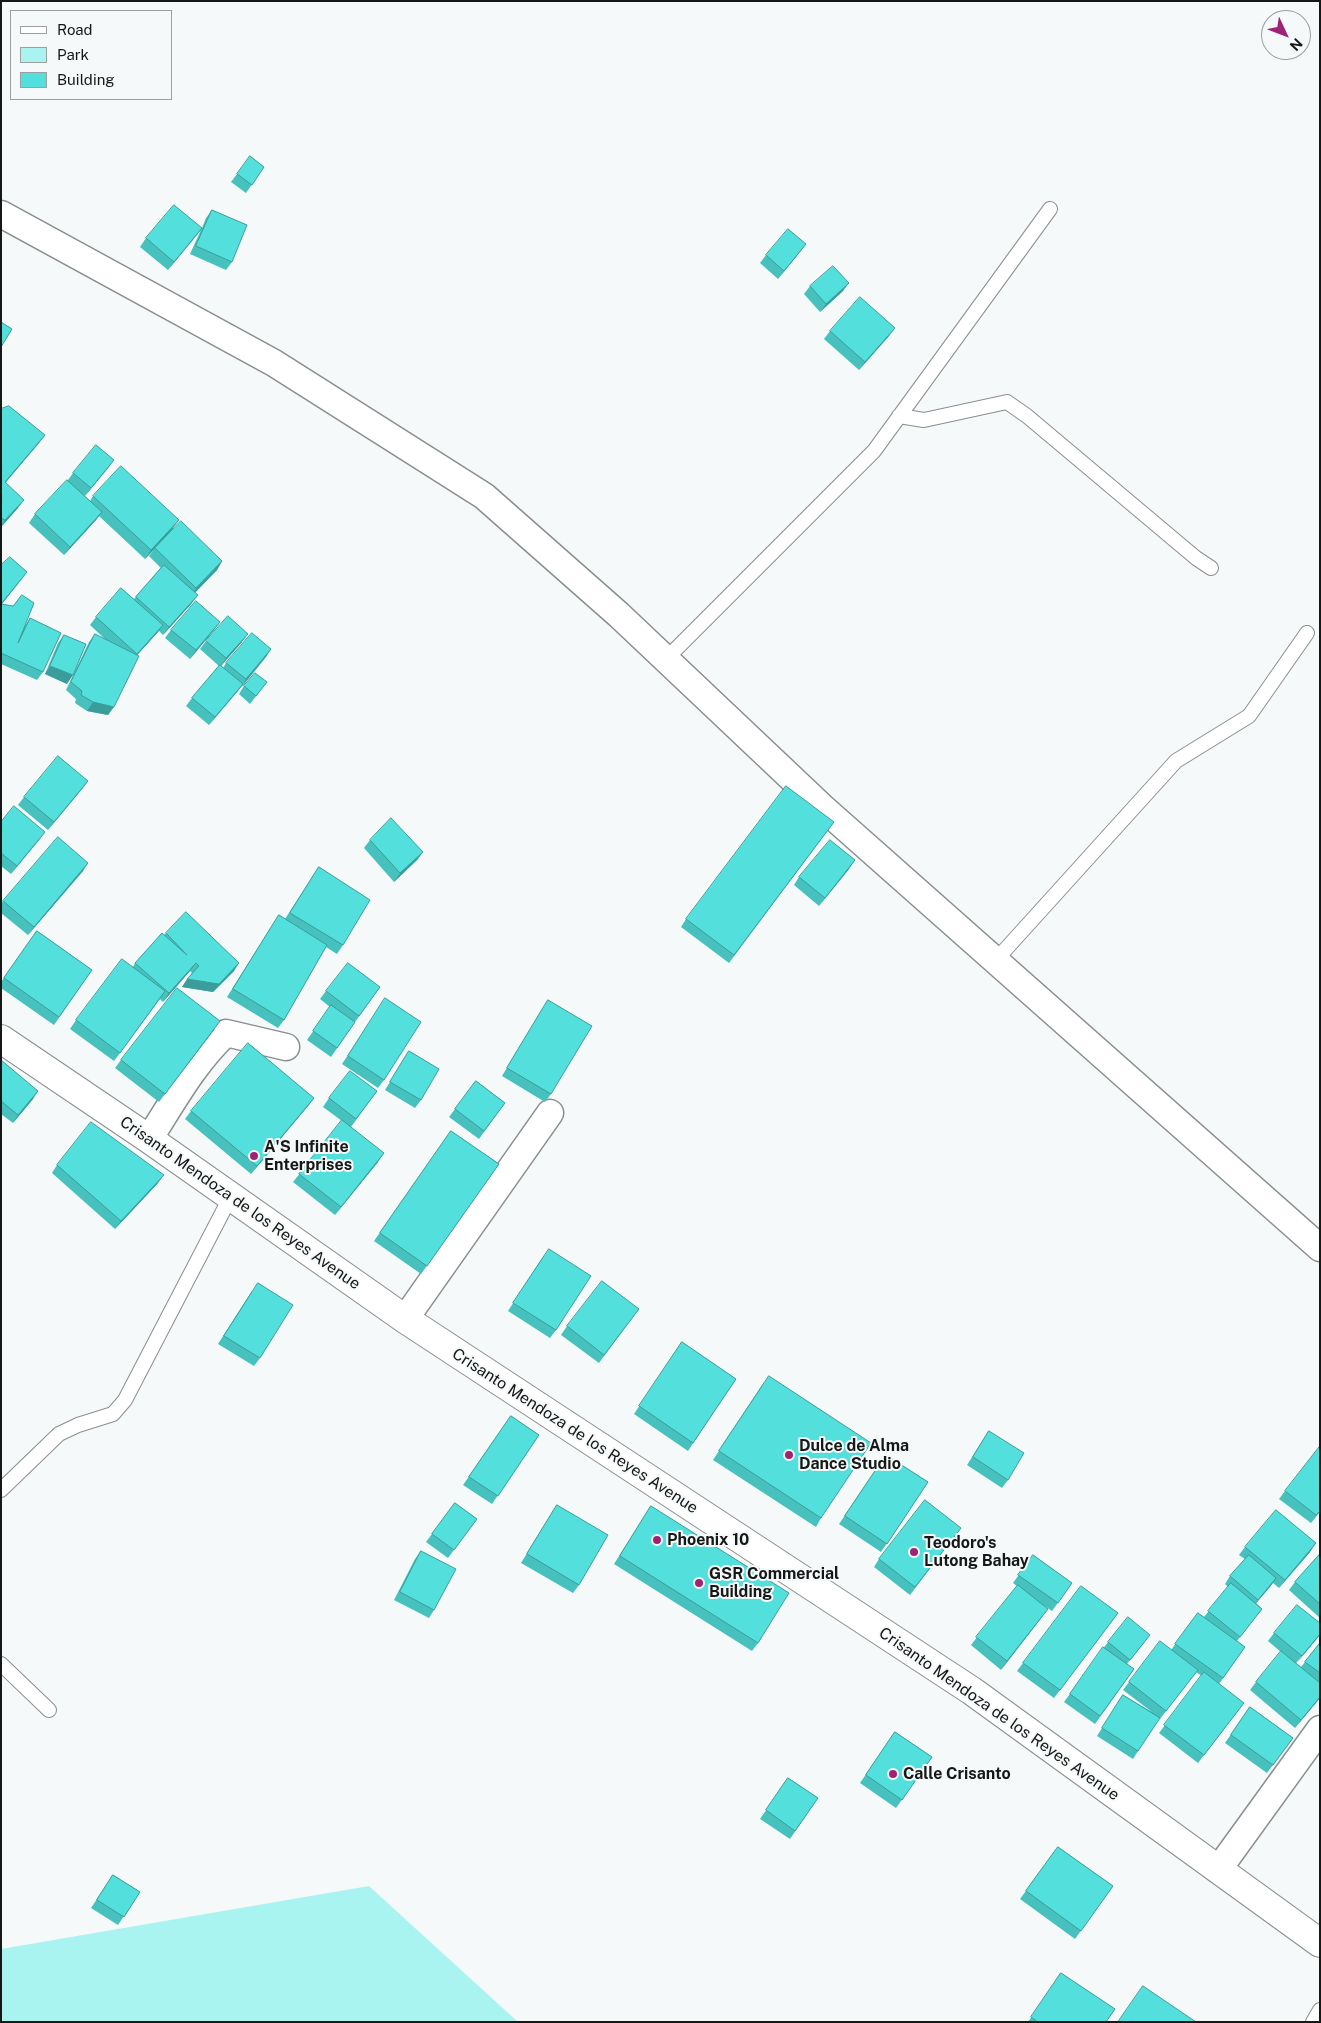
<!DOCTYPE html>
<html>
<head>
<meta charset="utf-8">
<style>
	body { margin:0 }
	#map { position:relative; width:1321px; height:2023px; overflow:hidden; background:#f5f9f9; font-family:"Public Sans",sans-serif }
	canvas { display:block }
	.frame { position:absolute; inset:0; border:2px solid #161717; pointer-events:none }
	.legend { position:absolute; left:10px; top:10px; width:162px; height:90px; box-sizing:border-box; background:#f5f9f9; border:1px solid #9c9f9f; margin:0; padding:6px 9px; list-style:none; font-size:15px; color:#161717 }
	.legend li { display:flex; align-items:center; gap:10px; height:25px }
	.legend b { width:25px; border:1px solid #9c9f9f }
	.north { position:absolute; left:1261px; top:10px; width:50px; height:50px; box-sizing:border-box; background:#f5f9f9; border:1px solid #9c9f9f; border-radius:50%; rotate:133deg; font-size:14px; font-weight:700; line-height:20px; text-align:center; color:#161717 }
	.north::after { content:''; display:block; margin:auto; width:18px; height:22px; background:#9d2278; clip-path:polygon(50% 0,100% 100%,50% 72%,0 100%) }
</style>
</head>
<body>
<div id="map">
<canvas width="1321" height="2023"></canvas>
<div class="frame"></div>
<ul class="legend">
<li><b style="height:6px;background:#fff"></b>Road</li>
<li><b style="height:14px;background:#a9f4f1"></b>Park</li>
<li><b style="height:14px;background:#53e0dd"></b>Building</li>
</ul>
<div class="north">N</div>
</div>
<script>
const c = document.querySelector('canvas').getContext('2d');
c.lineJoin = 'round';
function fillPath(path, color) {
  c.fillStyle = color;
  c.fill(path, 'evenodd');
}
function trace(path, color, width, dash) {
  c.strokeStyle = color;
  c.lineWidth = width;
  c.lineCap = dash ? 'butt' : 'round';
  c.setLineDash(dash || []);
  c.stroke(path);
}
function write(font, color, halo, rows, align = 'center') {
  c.font = font + ' "Public Sans",sans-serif';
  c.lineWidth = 4;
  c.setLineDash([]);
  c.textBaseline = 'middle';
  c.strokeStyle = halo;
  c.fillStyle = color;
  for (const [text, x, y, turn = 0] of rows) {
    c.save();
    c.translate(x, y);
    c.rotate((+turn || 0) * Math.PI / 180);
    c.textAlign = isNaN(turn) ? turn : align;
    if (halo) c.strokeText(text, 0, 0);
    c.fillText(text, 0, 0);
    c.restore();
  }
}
fillPath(new Path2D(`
	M369 1886 518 2022H1V1949Z`), '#a9f4f1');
const service = new Path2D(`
	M899 416 924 420 1007 402 1027 416 1196 558 1211 568
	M666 659 874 451 1050 209
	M995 961 1176 761 1249 716 1307 633
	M1 1490 59 1434 78 1425 113 1414 125 1400 231 1196
	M1 1664 49 1710
	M1313 2022 1320 2010`);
const minor = new Path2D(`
	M1 214 274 363 484 496 619 615 822 807 1320 1248
	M149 1139C173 1102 193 1064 226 1033L286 1047
	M405 1319 550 1113
	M1218 1870 1320 1729`);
const secondary = new Path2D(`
	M1 1039 149 1139 405 1319 972 1691 1320 1943`);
trace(service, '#8a8e8e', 16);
trace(minor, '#8a8e8e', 29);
trace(secondary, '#8a8e8e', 30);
trace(service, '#fff', 14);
trace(minor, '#fff', 26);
trace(secondary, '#fff', 28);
fillPath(new Path2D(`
	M264 167 246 193 231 182 237 174Z
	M212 210 232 262 226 270 190 254 201 230 168 270 140 247 146 238 202 228 206 218Z
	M800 252 778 279 760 263 766 255Z
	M810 286 843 291 820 312 804 294Z
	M830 331 889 336 859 370 824 339Z
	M1 409 45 435 39 443 6 482 18 508 1 527Z
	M108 468 85 496 90 501 93 496 173 528 222 561 217 570 194 593 192 603 163 635 159 631 137 655 108 715 87 711 75 703 76 699 66 690 89 642 95 634 106 640 90 625 96 617 134 599 161 568 149 556 154 550 145 559 99 516 96 520 64 555 29 523 35 514 68 480 73 473Z
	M1 565 21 580 2 604 25 626 30 618 43 672 37 680 1 664Z
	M220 622 214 630 190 659 165 638 171 630Z
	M64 635 67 684 45 674 58 643Z
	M206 641 242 642 221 666 223 668 226 663 271 649 237 692 209 725 186 706 192 698 219 666 200 649Z
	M267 682 250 704 239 694 244 686Z
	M88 781 82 789 48 830 18 805 24 797Z
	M1 822 39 840 11 874 1 866Z
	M834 822 729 963 681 927 686 919Z
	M370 840 423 852 417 860 394 882 364 848Z
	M319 867 343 945 337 954 326 947 284 1020 278 1028 227 997 279 915 285 919Z
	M849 869 819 906 794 885 799 877Z
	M83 871 28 935 1 913V903L3 901Z
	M37 931 92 970 54 1025 1 988V982Z
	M166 933 234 971 213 992 182 987 192 973 190 971 163 1002 160 999 114 1061 70 1029 76 1020 133 967 135 963Z
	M380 987 355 1022 331 1057 307 1040 330 1007 320 999 326 991Z
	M548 1000 551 1094 545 1102 502 1076Z
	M380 1007 384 1080 378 1088 342 1064Z
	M215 1029 159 1102 115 1068 121 1060Z
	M409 1051 421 1100 415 1108 385 1090Z
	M1 1060 33 1099 13 1123 1 1114Z
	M476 1081 505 1103 479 1139 449 1117Z
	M377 1091 351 1127 378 1162 335 1215 293 1182 342 1121 323 1107 329 1098Z
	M314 1098 308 1106 251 1174 185 1119 191 1111Z
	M451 1131 499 1164 421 1274 374 1241Z
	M57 1165 158 1183 115 1229 52 1173Z
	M543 1257 556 1330 550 1338 508 1311Z
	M252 1291 260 1358 254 1366 218 1344Z
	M639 1309 599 1363 561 1335 567 1326Z
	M682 1342 736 1379 688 1451 634 1414Z
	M763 1384 821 1518 816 1527 713 1460Z
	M511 1416 539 1435 492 1504 463 1485Z
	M989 1431 1008 1480 1002 1488 967 1465Z
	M886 1455 928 1482 881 1552 839 1524Z
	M1285 1491 1320 1512 1311 1523 1279 1499Z
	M455 1503 477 1519 448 1558 426 1542Z
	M557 1505 579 1585 573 1593 521 1563Z
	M651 1506 758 1643 752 1651 614 1564Z
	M961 1528 910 1595 874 1567 879 1559Z
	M1245 1547 1310 1552 1279 1588 1273 1583 1256 1603 1262 1609 1237 1641 1245 1647 1219 1684 1238 1711 1198 1763 1159 1733 1202 1676 1196 1672 1160 1719 1159 1718 1133 1759 1097 1736 1123 1695 1152 1712 1123 1690 1129 1682 1171 1650 1198 1613 1204 1617 1228 1587 1225 1584 1230 1576 1245 1559 1239 1555Z
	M421 1551 434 1610 429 1618 394 1600 415 1559Z
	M1320 1554V1618L1289 1590 1295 1582Z
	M1033 1555 1072 1583 1052 1611 1043 1605 1042 1617 1001 1670 971 1645 1017 1586 1013 1583Z
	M1118 1613 1054 1698 1017 1671 1023 1663Z
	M1320 1623V1635L1296 1663 1301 1667 1320 1643V1698L1295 1728 1250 1690 1256 1682 1281 1652 1268 1641 1274 1633Z
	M1108 1642 1144 1643 1127 1664 1134 1669 1095 1724 1064 1702Z
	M1250 1707 1293 1738 1267 1773 1225 1743Z
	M895 1732 932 1757 896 1808 860 1783Z
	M788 1778 818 1798 790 1839 760 1819Z
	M1058 1847 1113 1886 1075 1939 1020 1899Z
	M113 1875 140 1892 118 1925 91 1908Z
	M1061 1973 1106 2022H1028Z`), '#47c1be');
fillPath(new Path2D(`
	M202 228 196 236 168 270 174 262Z
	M806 244 800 252 778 279 784 271Z
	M849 283 843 291 820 312 826 304Z
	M895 328 889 336 859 370 865 362Z
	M45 435 39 443 1 488 5 482Z
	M114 460 108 468 85 496 91 488Z
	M24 500 18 508 1 527 5 520Z
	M102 512 96 520 64 555 70 547Z
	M179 520 173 528 145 559 151 550Z
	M222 561 217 570 191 597 196 588Z
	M27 572 21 580 1 605V604Z
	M198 595 192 603 163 635 169 627Z
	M220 622 214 630 190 659 196 650Z
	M163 625 157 633 131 662 137 654Z
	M248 634 242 642 220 667 226 658Z
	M271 649 266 657 241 688 246 679Z
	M50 666 73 675 67 684 45 674Z
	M243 684 237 692 209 725 215 717Z
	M93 702 114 707 108 715 87 711Z
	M88 781 82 789 48 830 54 822Z
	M45 832 39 840 11 874 17 866Z
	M423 852 417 860 394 882 400 873Z
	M855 860 849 869 819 906 825 898Z
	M88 863 83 871 28 935 34 927Z
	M196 963 190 971 163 1002 169 993Z
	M239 963 234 971 213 992 182 987 187 979Z
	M38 1091 33 1099 13 1123 18 1115Z
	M314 1098 308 1106 251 1174 257 1166Z
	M384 1153 378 1162 335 1215 341 1207Z
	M164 1175 158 1183 115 1229 121 1221Z
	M1316 1543 1310 1552 1279 1588 1285 1580Z
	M1276 1578 1270 1587 1252 1608 1258 1600Z
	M1048 1609 1042 1617 1001 1670 1007 1661Z
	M1320 1634V1635L1296 1664 1302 1656Z
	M1320 1697V1698L1295 1728 1301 1720Z`), '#3a9d9b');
const building = new Path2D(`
	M250 156 264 167 252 185 237 174Z
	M174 205 202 228 174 262 146 238Z
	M212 210 247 225 232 262 196 246Z
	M788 229 806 244 784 271 766 255Z
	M833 266 849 283 826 304 810 286Z
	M860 297 895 328 865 362 830 331Z
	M1 322 12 329 1 347Z
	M9 406 45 435 5 482 24 500 5 520 1 518V409Z
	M96 445 114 460 91 488 73 473Z
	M121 466 179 520 151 550 93 496Z
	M67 480 102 512 70 547 35 514Z
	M181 521 222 561 196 588 155 548Z
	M10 557 27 572 1 604V565Z
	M164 565 198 595 169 627 136 597Z
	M121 588 163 625 137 654 96 617Z
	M22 595 34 603 18 643 30 618 61 633 43 672 1 653V604L13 606Z
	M196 601 220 622 196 650 171 630Z
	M228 616 248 634 226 658 206 641Z
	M252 633 271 649 246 679 226 663Z
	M95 634 139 656 114 707 93 702 81 695 82 691 71 682Z
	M64 635 86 644 73 675 50 666Z
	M220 665 243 684 215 717 192 698Z
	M255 673 267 682 256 696 244 686Z
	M58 756 88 781 54 822 24 797Z
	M786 786 834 822 734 955 686 919Z
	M14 806 45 832 17 866 1 853V822Z
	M391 818 423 852 400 873 370 840Z
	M58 837 88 863 34 927 3 901Z
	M830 840 855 860 825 898 799 877Z
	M319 867 370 900 343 945 290 913Z
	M186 912 239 963 219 984 187 979 199 966 196 963 169 993 135 963 162 933 187 955 166 933Z
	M279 915 327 945 284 1020 233 989Z
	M37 931 92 970 59 1017 4 978Z
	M122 959 165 991 120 1053 76 1020Z
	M348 963 380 987 359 1016 326 991Z
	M177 988 220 1021 165 1094 121 1060Z
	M385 998 421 1022 384 1080 348 1056Z
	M548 1000 592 1026 551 1094 507 1068Z
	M331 1005 355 1022 337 1048 313 1031Z
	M248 1043 314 1098 257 1166 191 1111Z
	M409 1051 439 1069 421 1100 390 1082Z
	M1 1060 38 1091 18 1115 1 1101Z
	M350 1071 377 1091 356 1119 329 1098Z
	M476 1081 505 1103 484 1131 455 1109Z
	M342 1120 384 1153 341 1207 299 1174Z
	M91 1122 164 1175 121 1221 57 1165Z
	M451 1131 499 1164 427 1266 380 1233Z
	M549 1249 591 1276 556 1330 513 1303Z
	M602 1281 639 1309 604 1355 567 1326Z
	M258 1283 293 1305 260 1358 224 1336Z
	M682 1342 736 1379 693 1443 639 1406Z
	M769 1376 871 1443 821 1518 719 1451Z
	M511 1416 539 1435 498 1496 469 1477Z
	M989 1431 1024 1453 1008 1480 973 1457Z
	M1320 1446V1511L1316 1515 1285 1491Z
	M886 1455 928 1482 887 1544 845 1516Z
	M925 1500 961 1528 915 1587 879 1559Z
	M455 1503 477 1519 454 1550 432 1534Z
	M557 1505 608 1535 579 1585 527 1554Z
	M651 1506 789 1593 758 1643 620 1556Z
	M1276 1510 1316 1543 1285 1580 1245 1547Z
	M421 1551 456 1569 434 1610 400 1592Z
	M1320 1554V1604L1295 1582Z
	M1033 1555 1072 1583 1058 1603 1018 1575Z
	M1249 1555 1276 1578 1258 1600 1230 1576Z
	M1231 1583 1262 1609 1240 1637 1208 1611Z
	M1018 1585 1048 1609 1007 1661 976 1637Z
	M1081 1586 1118 1613 1060 1690 1023 1663Z
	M1297 1605 1320 1623V1634L1302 1656 1274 1633Z
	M1198 1613 1245 1647 1223 1678 1175 1644Z
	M1128 1617 1150 1635 1130 1660 1108 1642Z
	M1160 1641 1198 1670 1166 1711 1129 1682Z
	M1320 1643V1673L1305 1662Z
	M1103 1647 1134 1669 1100 1716 1070 1694Z
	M1281 1651 1320 1683V1697L1301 1720 1256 1682Z
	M1204 1672 1244 1703 1204 1755 1164 1725Z
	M1123 1695 1160 1718 1138 1751 1102 1728Z
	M1250 1707 1293 1738 1273 1765 1231 1735Z
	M895 1732 932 1757 902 1800 866 1775Z
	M788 1778 818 1798 795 1831 766 1810Z
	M1058 1847 1113 1886 1081 1931 1026 1891Z
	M113 1875 140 1892 124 1917 97 1900Z
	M1061 1973 1115 2009 1106 2022H1038L1031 2017Z
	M1143 1986 1196 2022H1118Z`);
fillPath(building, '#53e0dd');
trace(building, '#3a9d9b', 1);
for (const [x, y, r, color] of [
	[254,1156,5,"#9d2278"],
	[789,1455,5,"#9d2278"],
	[657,1540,5,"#9d2278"],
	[914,1552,5,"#9d2278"],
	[699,1583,5,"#9d2278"],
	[893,1774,5,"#9d2278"]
]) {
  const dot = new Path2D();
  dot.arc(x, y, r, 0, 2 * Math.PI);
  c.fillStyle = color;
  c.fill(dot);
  trace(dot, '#f5f9f9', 2);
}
write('bold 16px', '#161717', '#f5f9f9', [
	["A'S Infinite",264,1147],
	["Enterprises",264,1165],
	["Dulce de Alma",799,1446],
	["Dance Studio",799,1464],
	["Phoenix 10",667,1540],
	["Teodoro's",924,1543],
	["Lutong Bahay",924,1561],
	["GSR Commercial",709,1574],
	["Building",709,1592],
	["Calle Crisanto",903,1774]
], 'left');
write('16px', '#161717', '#f5f9f9', [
	["Crisanto Mendoza de los Reyes Avenue",240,1203,35],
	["Crisanto Mendoza de los Reyes Avenue",575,1431,33],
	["Crisanto Mendoza de los Reyes Avenue",999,1714,35]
]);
</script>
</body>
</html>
